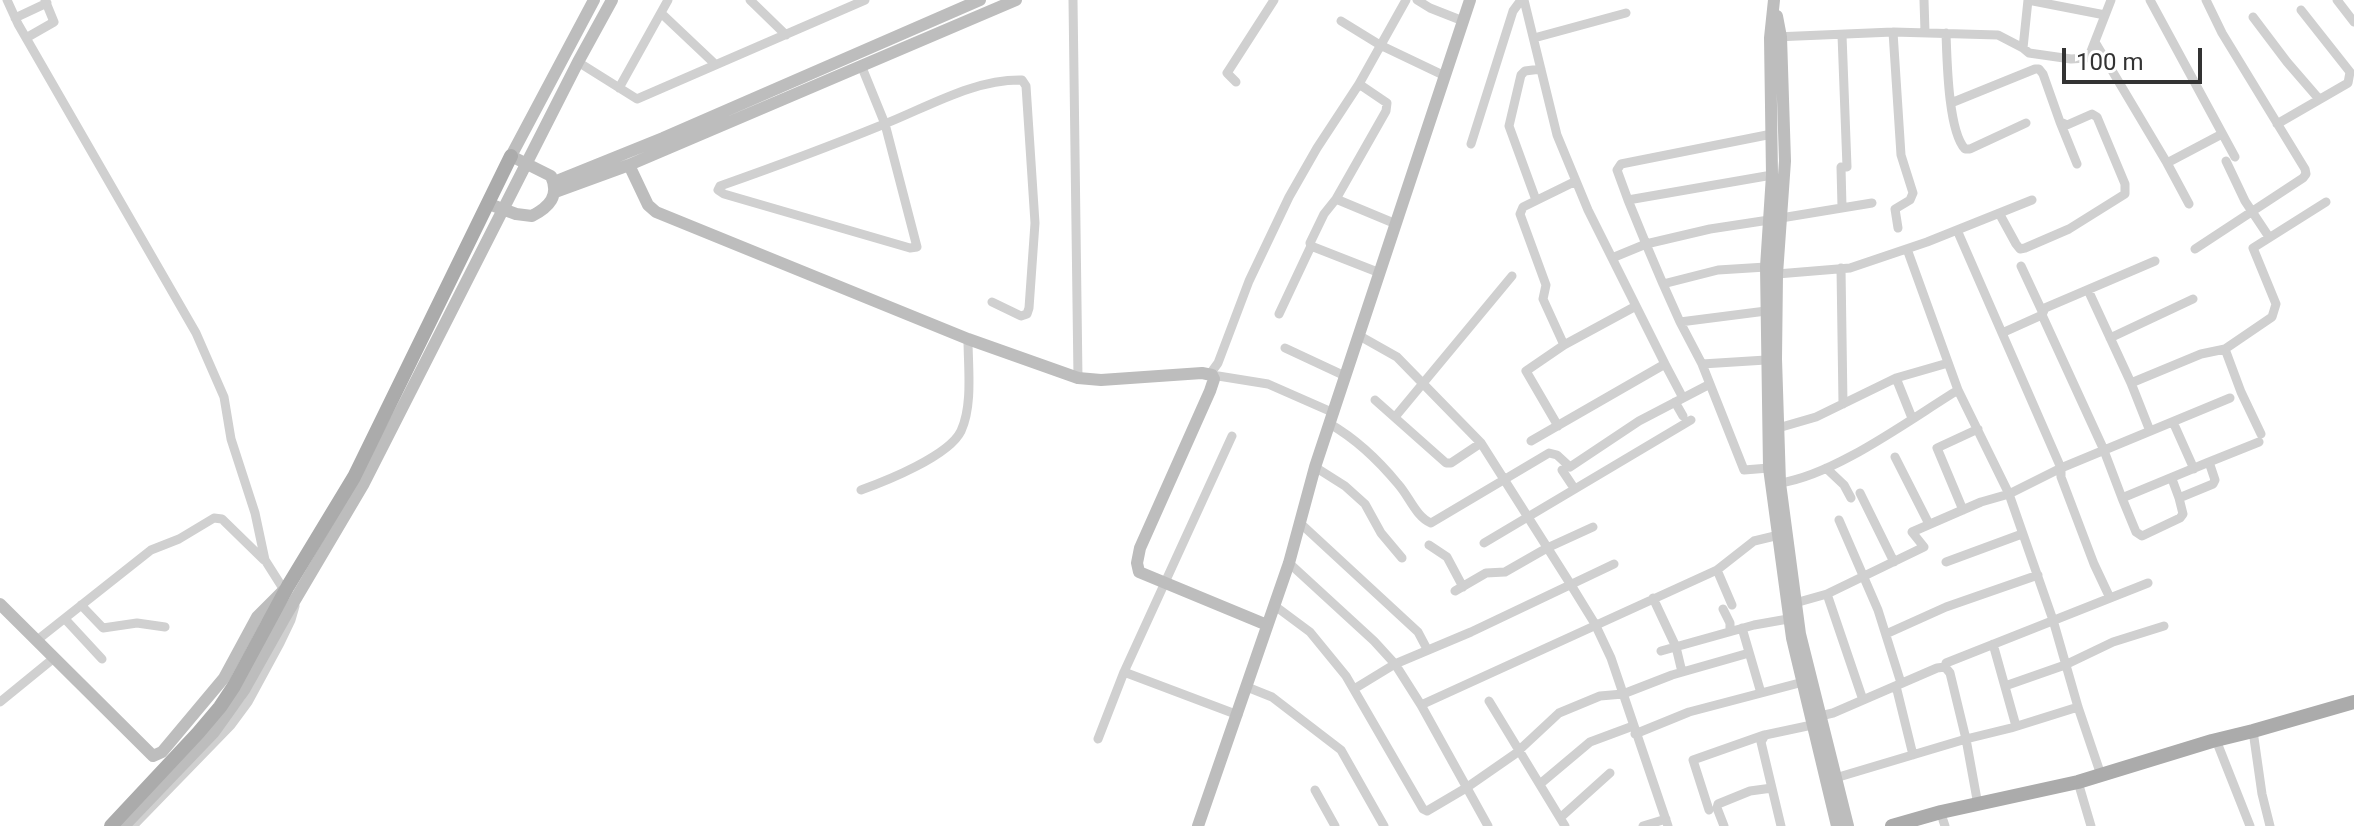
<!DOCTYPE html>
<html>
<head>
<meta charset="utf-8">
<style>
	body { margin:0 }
	#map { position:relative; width:2354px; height:826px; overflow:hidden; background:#fff; font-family:Roboto,sans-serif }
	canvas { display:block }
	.scale { position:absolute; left:2062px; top:48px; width:140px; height:36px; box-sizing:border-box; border:4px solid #333; border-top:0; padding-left:10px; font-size:24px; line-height:28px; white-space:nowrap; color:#333; -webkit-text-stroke:6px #fff; paint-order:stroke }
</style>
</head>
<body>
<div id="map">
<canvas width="2354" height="826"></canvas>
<div class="scale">100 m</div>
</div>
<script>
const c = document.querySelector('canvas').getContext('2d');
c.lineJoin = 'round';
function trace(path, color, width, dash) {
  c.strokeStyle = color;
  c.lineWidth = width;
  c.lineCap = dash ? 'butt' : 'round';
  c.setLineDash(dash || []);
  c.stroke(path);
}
trace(new Path2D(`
	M7 0 18 24 196 333 224 397 231 439 255 513 265 560 284 590
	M750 0 786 35
	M1073 0 1078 378
	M1417 0 1430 8 1463 21
	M1524 0 1557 135 1588 210 1636 306 1564 345 1526 371 1558 426
	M1924 0 1925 32
	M2028 0 2105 15
	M2150 0 2235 157
	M2337 0 2354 22
	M661 13 716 65
	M2253 17 2287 62 2319 99
	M15 18 47 3
	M1341 21 1380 45 1445 76
	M1893 32 1901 155 1913 193 1910 200 1895 209 1898 228
	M1946 33C1947 59 1948 131 1965 149H1970L2026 123
	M1842 35 1847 167
	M1775 37 1893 32 1998 35 2023 48 2029 53 2071 59 2086 58 2090 54 2111 0
	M26 38 54 22 45 0
	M1534 38 1626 13
	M2095 42 2167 163 2222 134
	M2023 48 2028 0
	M578 62 637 99 865 0
	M861 65 885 124 917 247 910 248 724 194 718 190 720 186C774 167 828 147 882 125 926 108 973 79 1022 80L1026 86 1035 223 1029 308 1027 314 1021 316 992 302
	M1236 82 1227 73 1229 70 1274 0
	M1359 84 1387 103 1386 111 1336 199 1324 214 1310 243 1311 246 1380 273
	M619 88 668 0
	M1951 103 2035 69H2039L2043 74 2060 122 2067 125 2092 114 2097 117 2125 184V194L2069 229 2025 248 2020 249 2016 244 1999 213
	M2060 122 2077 164
	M2277 124 2348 83 2350 72 2301 10
	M1471 144 1513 11 1521 0
	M2226 161 2245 201 2269 237
	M2167 163 2189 204
	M1841 167 1842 207
	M1336 199 1396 224
	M1536 200 1509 126 1521 75 1525 71 1541 69
	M1628 200 1617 170 1621 164 1772 134
	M1781 218 1872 203
	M1907 249 1958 390
	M2195 249 2303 178 2306 174 2305 169 2222 33 2206 0
	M1612 258 1646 244 1628 200 1772 175
	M2155 261 2045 308 2042 315 2103 448 2122 498 2209 462 2215 480 2213 484 2179 498 2172 479
	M2021 266 2042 311
	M1841 268 1843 404
	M1777 274 1850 268 1927 242 2032 200
	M1663 284 1646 244 1710 229 1769 220
	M2088 290 2131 383
	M1636 306 1665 364
	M1766 311 1680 322 1702 364 1766 360
	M1279 314 1311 246
	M1680 322 1663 284 1718 270 1766 267
	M2002 333 2042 315
	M1358 335 1397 357 1481 443 1571 585 1595 624 1611 658 1668 826
	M2110 338 2193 299
	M1564 345 1543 299 1546 285 1520 214 1523 207 1576 181
	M1285 348 1345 376
	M2225 349 2241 392 2261 434
	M1702 364 1744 470 1769 468
	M1210 374 1218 363 1249 281 1289 197 1317 148 1359 84 1406 0
	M1212 375 1268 384 1334 413
	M1896 378 1912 418
	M1375 400 1446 463H1451L1481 443
	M1675 402 1683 416
	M1395 417 1512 276
	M2173 422 2194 469
	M1330 424C1356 439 1379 461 1398 484 1409 496 1416 517 1431 523L1549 453 1557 455 1570 467 1639 421 1710 384
	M1778 428 1816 417 1896 378 1948 363
	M2150 431 2131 383 2201 354 2225 349 2272 317 2276 304 2253 248 2326 202
	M1232 436 1124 672 1238 715
	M1531 441 1665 364 1683 398
	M1895 457 1929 524
	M2209 462 2259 442
	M1315 467 1345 486 1365 504 1381 533 1402 558
	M1826 468 1844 485 1851 498
	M1562 470 1574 488
	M1780 483C1835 475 1909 420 1958 390L2009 494 2053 620 2078 707 2101 775
	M861 490C886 481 949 456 961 431 973 405 968 367 968 339
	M1860 493 1894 562
	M2122 498 2136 532 2142 536 2180 518 2183 514 2179 498
	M1963 510 1937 448 1978 429
	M1839 520 1878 610 1901 683
	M1300 523 1418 632 1427 649
	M1484 543 1691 420
	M1429 545 1447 557 1463 587
	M1946 562 2022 534
	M1289 563 1374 641 1395 664 1421 705 1488 826
	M1717 570 1732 605
	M1455 591 1486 573 1505 572 1547 548 1593 527
	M1827 594 1863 700
	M1653 598 1676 647 1682 672
	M2110 598 2094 564 2061 477V468L2230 398
	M1795 603 1827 594 1924 547 1912 532 1981 502 2009 494 2061 468 1957 230
	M81 605 103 628 137 623 165 627
	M1275 606 1310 632 1346 676 1423 809 1427 811 1466 788 1515 754 1559 713 1600 696 1623 694 1672 675 1749 653
	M1723 609 1730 623V631
	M65 619 102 659
	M1742 628 1761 693
	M1886 634 1946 607 2038 575
	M36 641 151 550 179 539 214 518 222 519 264 560
	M1993 644 2016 726
	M1661 651 1754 625 1788 619
	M1945 667 1946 663 2148 583
	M1896 686 1913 755
	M2005 686 2065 665 2113 642 2164 626
	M1247 687 1272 697 1341 750 1384 826
	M1354 689 1395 664 1471 632 1614 564
	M1489 701 1565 826
	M0 702 54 658
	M1421 705 1717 570 1754 541 1779 535
	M1820 716 1833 713 1937 668 1945 667 1950 673 1966 739 2011 728 2078 707
	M2253 731 2262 794 2270 826
	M1635 734 1689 712 1807 681
	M1098 739 1124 672
	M2216 740 2250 826
	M1832 779 1966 739 1978 805
	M2078 782 2091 826
	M1540 784 1590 742 1633 726
	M1315 790 1335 826
	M1709 810 1693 760 1764 735
	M1560 818 1610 773
	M1943 820 1945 826
	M133 826 231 725 248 702 280 643 291 620 295 606
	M1643 826 1666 819
	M1724 826 1717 808 1718 804 1750 791 1772 788
	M1781 826 1761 742 1765 735 1812 725`), '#d0d0d0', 9);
trace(new Path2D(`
	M1774 0 1770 38 1772 175 1766 267 1769 468 1792 638 1837 826
	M1777 16 1781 37 1785 161 1777 274 1776 359 1780 483 1800 634 1848 826
	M629 165 648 205 656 212 968 339 1078 378 1101 380 1202 373 1212 375 1214 379 1210 391 1140 548 1137 563 1139 572 1267 625
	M554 182 663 138 980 0
	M555 192 629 165 1016 0
	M489 204 516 214 532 216C549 207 560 196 551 176L511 156 594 0
	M0 604 153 756 162 752 224 678 257 617 283 591
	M124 826 214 732 244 690 285 617 363 485 578 62 612 0
	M1198 826 1289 563 1315 467 1470 0`), '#bdbdbd', 12);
trace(new Path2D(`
	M111 826 198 733 220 707 234 686 288 586 354 477 511 156
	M1892 826 1941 812 2078 782 2212 741 2253 731 2354 702`), '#ababab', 14);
</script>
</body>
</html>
